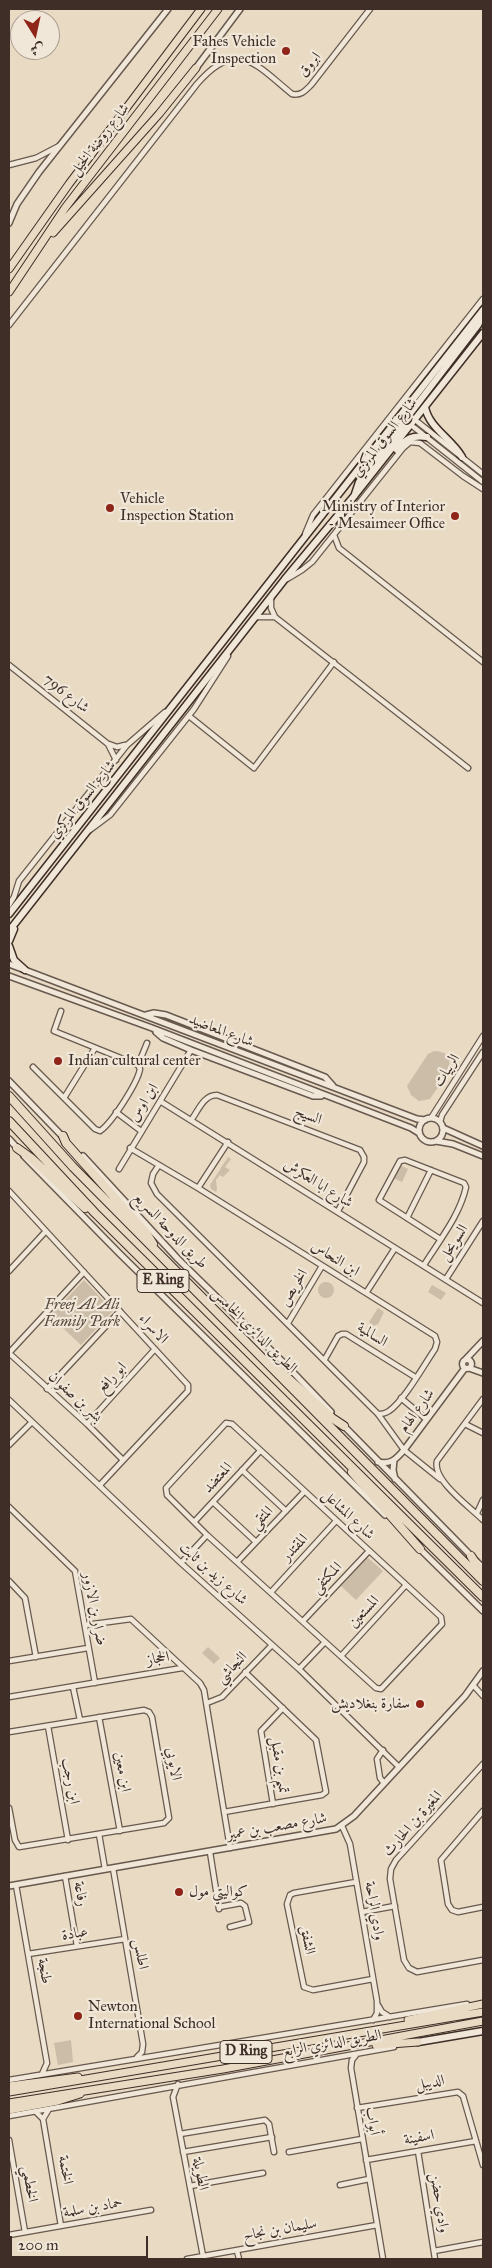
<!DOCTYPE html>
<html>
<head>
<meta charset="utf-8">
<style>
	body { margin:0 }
	#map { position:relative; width:492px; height:2268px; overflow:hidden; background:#e8dac3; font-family:"IM FELL Great Primer",Amiri,serif }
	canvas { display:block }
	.frame { position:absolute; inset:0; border:10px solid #3e2e27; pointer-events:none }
	.north { position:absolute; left:10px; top:10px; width:50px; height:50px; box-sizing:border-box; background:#f0e7d8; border:1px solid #a99d91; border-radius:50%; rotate:170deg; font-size:14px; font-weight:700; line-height:20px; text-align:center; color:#3e2e27 }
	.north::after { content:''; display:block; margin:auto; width:18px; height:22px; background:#8f2418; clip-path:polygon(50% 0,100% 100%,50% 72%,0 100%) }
	.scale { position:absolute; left:10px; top:2236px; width:138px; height:22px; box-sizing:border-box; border:2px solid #3e2e27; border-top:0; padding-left:6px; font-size:15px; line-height:18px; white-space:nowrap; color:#3e2e27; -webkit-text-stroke:4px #f0e7d8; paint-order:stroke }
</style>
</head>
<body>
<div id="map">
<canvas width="492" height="2268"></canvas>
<div class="frame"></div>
<div class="north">ش</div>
<div class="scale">200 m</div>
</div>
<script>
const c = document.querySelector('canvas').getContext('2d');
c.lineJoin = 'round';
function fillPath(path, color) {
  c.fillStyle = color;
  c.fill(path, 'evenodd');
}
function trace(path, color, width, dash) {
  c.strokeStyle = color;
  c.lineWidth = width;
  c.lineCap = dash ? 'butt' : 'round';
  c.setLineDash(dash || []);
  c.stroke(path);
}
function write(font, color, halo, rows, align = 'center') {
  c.font = font + ' "IM FELL Great Primer",Amiri,serif';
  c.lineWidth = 4.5;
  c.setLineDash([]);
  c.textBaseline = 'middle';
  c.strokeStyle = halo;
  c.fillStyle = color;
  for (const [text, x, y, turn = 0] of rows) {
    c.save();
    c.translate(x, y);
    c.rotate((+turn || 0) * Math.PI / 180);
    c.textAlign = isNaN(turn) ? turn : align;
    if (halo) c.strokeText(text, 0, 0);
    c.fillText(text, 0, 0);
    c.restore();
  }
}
fillPath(new Path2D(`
	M434 1051C467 1052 438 1087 430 1099L419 1101 411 1095 407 1086 428 1054Z
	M228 1157 231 1159 225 1167 230 1170 223 1177 220 1175 216 1180 217 1189 216 1192 211 1189 210 1185Z
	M400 1165 408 1169 402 1182 393 1178Z
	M84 1280 113 1311 81 1345 50 1316Z
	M318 1290a8 8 0 1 1 16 0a8 8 0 1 1-16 0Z
	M432 1285 446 1293 441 1300 428 1292Z
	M378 1308 384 1312 378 1324 374 1326 369 1322Z
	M367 1557 383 1571 356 1600 341 1586Z
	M208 1647 220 1658 214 1664 202 1653Z
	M71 2040 73 2062 58 2065 54 2043Z`), '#cbbda8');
const minor = new Path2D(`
	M9 165 36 158 59 146
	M9 325 197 84C237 38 254 63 292 94 301 96 305 91 311 85L370 9
	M414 419 483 474
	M411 425 483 482
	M305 534 313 515 483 299
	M334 535 339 548 483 662
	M287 579 302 570 312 562 403 448 410 442 420 443 463 476 483 489
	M271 598V608L275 617 468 768
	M256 617H275
	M9 665 108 744 116 760
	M189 716 254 768 334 662
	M109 744 117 747 125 745
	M90 830 110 815 194 709 228 656
	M9 905 14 897 19 881 127 745 165 712
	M61 1011 54 1031 138 1065
	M33 1067 95 1129 100 1131C112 1123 138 1082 140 1069L138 1065 147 1043
	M64 1098 95 1048
	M160 1101 483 1303
	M116 1112 141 1131
	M431 1118 483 1036
	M192 1119C199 1109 204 1095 217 1095L360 1150 364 1157V1162L338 1211
	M440 1122 442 1115 483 1052
	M130 1148 198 1188 435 1336 437 1342 435 1349C424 1365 404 1401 389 1411 385 1414 382 1414 378 1414
	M159 1165 153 1174 151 1183 157 1194 378 1414 404 1450 440 1479
	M119 1169 191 1050
	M198 1188 228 1142
	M9 1191 188 1385V1391L100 1485
	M407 1218 431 1170
	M424 1265C439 1241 460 1215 466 1187L464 1183 405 1160 400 1161 379 1200 440 1239
	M9 1271 46 1231
	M446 1279 483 1221
	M366 1293 395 1248
	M288 1323 322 1266
	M9 1353 87 1424 123 1460
	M9 1353 84 1272
	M325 1359 338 1336 342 1334H346L415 1377
	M47 1389 120 1311
	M401 1398 426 1419
	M483 1399 437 1461C432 1480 470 1507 483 1520
	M9 1400 181 1563 299 1669 399 1767
	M226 1423 232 1424 441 1617 442 1624 381 1689 376 1688 207 1535 167 1495 166 1488Z
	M87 1424 155 1349
	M465 1424 483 1433
	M9 1445 32 1422
	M242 1470 286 1511
	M213 1502 256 1542
	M9 1507 75 1571 95 1683
	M477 1513 483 1500
	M195 1521 260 1451
	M238 1561 304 1492
	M181 1563 207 1535
	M9 1581 25 1598 36 1657
	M272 1591 336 1521
	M303 1621 369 1551
	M86 1625 131 1619 200 1683 204 1690 230 1848
	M341 1656 406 1585
	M9 1661 88 1648
	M299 1669 325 1642
	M473 1685 483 1696
	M73 1687 80 1720
	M9 1697 182 1668
	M207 1703 222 1697 272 1645
	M99 1717 120 1831
	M48 1726 68 1840
	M9 1732 144 1710 149 1712 152 1717 169 1818 164 1823 19 1847 15 1840 9 1808
	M383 1750 377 1759 380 1778 384 1783
	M483 1764 396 1860 391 1869 390 1879 404 1960 409 1968 417 1972 483 1960
	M273 1804 261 1731 283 1708
	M483 1811 441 1860 448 1904 452 1910 458 1912 483 1907
	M224 1812 322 1795 326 1792 316 1740 245 1672
	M342 1826 350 1844 377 2001V2013L373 2020
	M99 1834 105 1869
	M210 1852 219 1909
	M113 1868 143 2044 142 2052 137 2057
	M65 1876 77 1946
	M356 1882 294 1893 290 1895 287 1904 304 1987 313 1990 373 1979
	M16 1885 47 2063 42 2074
	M219 1907 241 1903 245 1906 249 1922 230 1927
	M362 1912 395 1906
	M28 1954 125 1939
	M378 2005 382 2012 390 2017
	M356 2055 352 2060 351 2068 383 2259
	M9 2080 467 2004
	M178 2084 173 2097 203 2256
	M357 2108 458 2092 463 2096 483 2165
	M36 2112 43 2119 49 2109
	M9 2116 394 2047
	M43 2119 61 2226
	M180 2134 265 2120 269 2124 274 2152
	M9 2140 25 2232
	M418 2151 435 2259
	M183 2152 272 2137
	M289 2152 362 2139
	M366 2160 476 2141
	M340 2185 369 2179
	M190 2186 263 2173
	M9 2235 151 2210
	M237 2251 239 2259
	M434 2251 483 2242
	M187 2259 377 2225`);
const tertiary = new Path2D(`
	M196 68 240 9
	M9 223 17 204 39 172 168 9
	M9 964 417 1119 425 1120
	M9 976 152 1028 411 1128 419 1133
	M146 1015 154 1013 166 1015 325 1077 333 1086
	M156 1032 163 1038 191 1050 313 1096H321
	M9 1081 64 1138
	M419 1130a12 12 0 1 1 24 0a12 12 0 1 1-24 0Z
	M443 1128 483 1146
	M9 1139 19 1150
	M436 1141 453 1144 483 1156
	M24 1156 120 1254 385 1515
	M83 1156 178 1259 287 1366 331 1412
	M462.5 1364a4.5 4.5 0 1 1 9 0a4.5 4.5 0 1 1-9 0Z
	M465 1360 483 1341
	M469 1368 483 1373
	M342 1424 483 1568
	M394 1460 393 1470 395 1479
	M378 1462C391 1465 396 1459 404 1450L465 1368
	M418 1547 483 1611
	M9 1886 336 1829 354 1816 465 1696 483 1671`);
const secondary = new Path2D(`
	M425 407C429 428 452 439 462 457
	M411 425 409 415 478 325 483 314
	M397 450C406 438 412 435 427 437
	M355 494 359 482 402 426V421L396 419
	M341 513V525
	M9 914 483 310
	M9 931 285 579 355 495 483 333
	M9 941 14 929
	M9 946 14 960 25 970
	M418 2042 483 2031`);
const primary = new Path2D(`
	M408 2020 483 2004
	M376 2045 418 2042
	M9 2086 78 2077
	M9 2092 483 2012
	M9 2103 223 2069 483 2021
	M9 2110 58 2101 80 2094`);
const trunk = new Path2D(`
	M53 233 159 114 196 68
	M9 269 69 184 201 9
	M9 292 65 208 218 9`);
const motorway = new Path2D(`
	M9 1096 73 1167 483 1581
	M9 1121 95 1213 483 1597
	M63 1136 66 1143 146 1233 153 1244
	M17 1148 31 1158 85 1208
	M269 1361 332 1418 344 1426
	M352 1472 420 1549
	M471 1556 483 1576`);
trace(minor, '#68594e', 7);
trace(tertiary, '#68594e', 8);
trace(secondary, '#3e2e27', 9);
trace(primary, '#3e2e27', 9);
trace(trunk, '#3e2e27', 9);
trace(motorway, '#3e2e27', 10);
trace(minor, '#f0e7d8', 4.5);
trace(tertiary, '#f0e7d8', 5);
trace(secondary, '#f0e7d8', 6);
trace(primary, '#e8dac3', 7);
trace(trunk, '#e8dac3', 7);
trace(motorway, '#e8dac3', 8);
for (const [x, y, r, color] of [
	[286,51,5,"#8f2418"],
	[110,508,5,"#8f2418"],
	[455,516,5,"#8f2418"],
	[58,1061,5,"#8f2418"],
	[420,1704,5,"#8f2418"],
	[179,1892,5,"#8f2418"],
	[78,2016,5,"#8f2418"]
]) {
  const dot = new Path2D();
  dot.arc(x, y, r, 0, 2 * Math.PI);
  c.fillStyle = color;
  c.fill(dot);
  trace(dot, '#f0e7d8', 2);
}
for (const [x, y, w] of [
	[163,1281,52],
	[246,2052,52]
]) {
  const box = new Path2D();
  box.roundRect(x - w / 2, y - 11.5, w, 23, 4);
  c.fillStyle = '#f0e7d8';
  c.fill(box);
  trace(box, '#3e2e27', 1);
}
write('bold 14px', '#3e2e27', null, [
	["E Ring",163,1281],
	["D Ring",246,2052]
]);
write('15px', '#3e2e27', '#f0e7d8', [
	["Fahes Vehicle",276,42,"right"],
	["Inspection",276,59,"right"],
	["Vehicle",120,499],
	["Inspection Station",120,516],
	["Ministry of Interior",445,507,"right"],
	["- Mesaimeer Office",445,524,"right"],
	["Indian cultural center",68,1061],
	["سفارة بنغلاديش",410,1704,"right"],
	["كواليتي مول",189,1892],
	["Newton",88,2007],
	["International School",88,2024]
], 'left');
write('15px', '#3e2e27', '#f0e7d8', [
	["ابروق",310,65,-51],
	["شارع روضة الخيل",100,140,-52],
	["شارع السوق المركزي",385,438,-52],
	["شارع 796",66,694,38],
	["شارع السوق المركزي",83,800,-51],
	["شارع المعاضيد",221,1031,21],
	["الربيات",447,1071,-58],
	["ابن اوس",144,1103,-58],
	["السيج",308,1116,21],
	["شارع ابا العكرش",318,1184,32],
	["طريق الدوحة السريع",170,1231,46],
	["السويحل",454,1243,-57],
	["ابن النحاس",335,1259,32],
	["الخريص",294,1288,-59],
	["الاسراء",153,1329,47],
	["الطريق الدائري الخامس",254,1331,45],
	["السالمية",372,1335,32],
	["ابو رافع",112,1378,-47],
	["بشر بن صفوان",75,1397,42],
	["شارع الهام",417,1411,-54],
	["المعتضد",218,1478,-48],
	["شارع المشاعل",348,1515,43],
	["المتقي",262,1518,-46],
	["المقتدر",295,1548,-47],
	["شارع زيد بن ثابت",213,1574,42],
	["المكتفي",327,1578,-46],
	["ضرار بن الازور",94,1609,79],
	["المستعين",364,1612,-47],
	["الحجاز",158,1659,-10],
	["النجاشي",232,1668,-46],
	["الايوبي",173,1764,80],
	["تميم بن مقبل",279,1765,81],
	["ابن معين",122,1772,80],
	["ابن رجب",70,1781,80],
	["المغيرة بن الحارث",413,1824,-49],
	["شارع مصعب بن عمير",277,1827,-10],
	["رفاعة",80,1894,80],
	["وادي الراحة",374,1911,80],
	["عبادة",75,1934,-9],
	["الشفق",307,1940,79],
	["اطلس",140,1954,80],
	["طنجة",44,1971,80],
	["الطريق الدائري الرابع",332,2044,-10],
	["الديبل",430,2083,-10],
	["أبواب",372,2121,81],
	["اسفينة",419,2138,-10],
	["الختمة",65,2170,80],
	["الطويلة",200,2174,79],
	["الخطمي",29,2184,80],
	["وادي حضن",439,2203,81],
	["حماد بن سلمة",93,2208,-10],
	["سليمان بن نجاح",280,2230,-10]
]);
write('italic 15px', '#5a4b41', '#f0e7d8', [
	["Freej Al Ali",82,1305],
	["Family Park",82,1322]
]);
</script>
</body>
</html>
